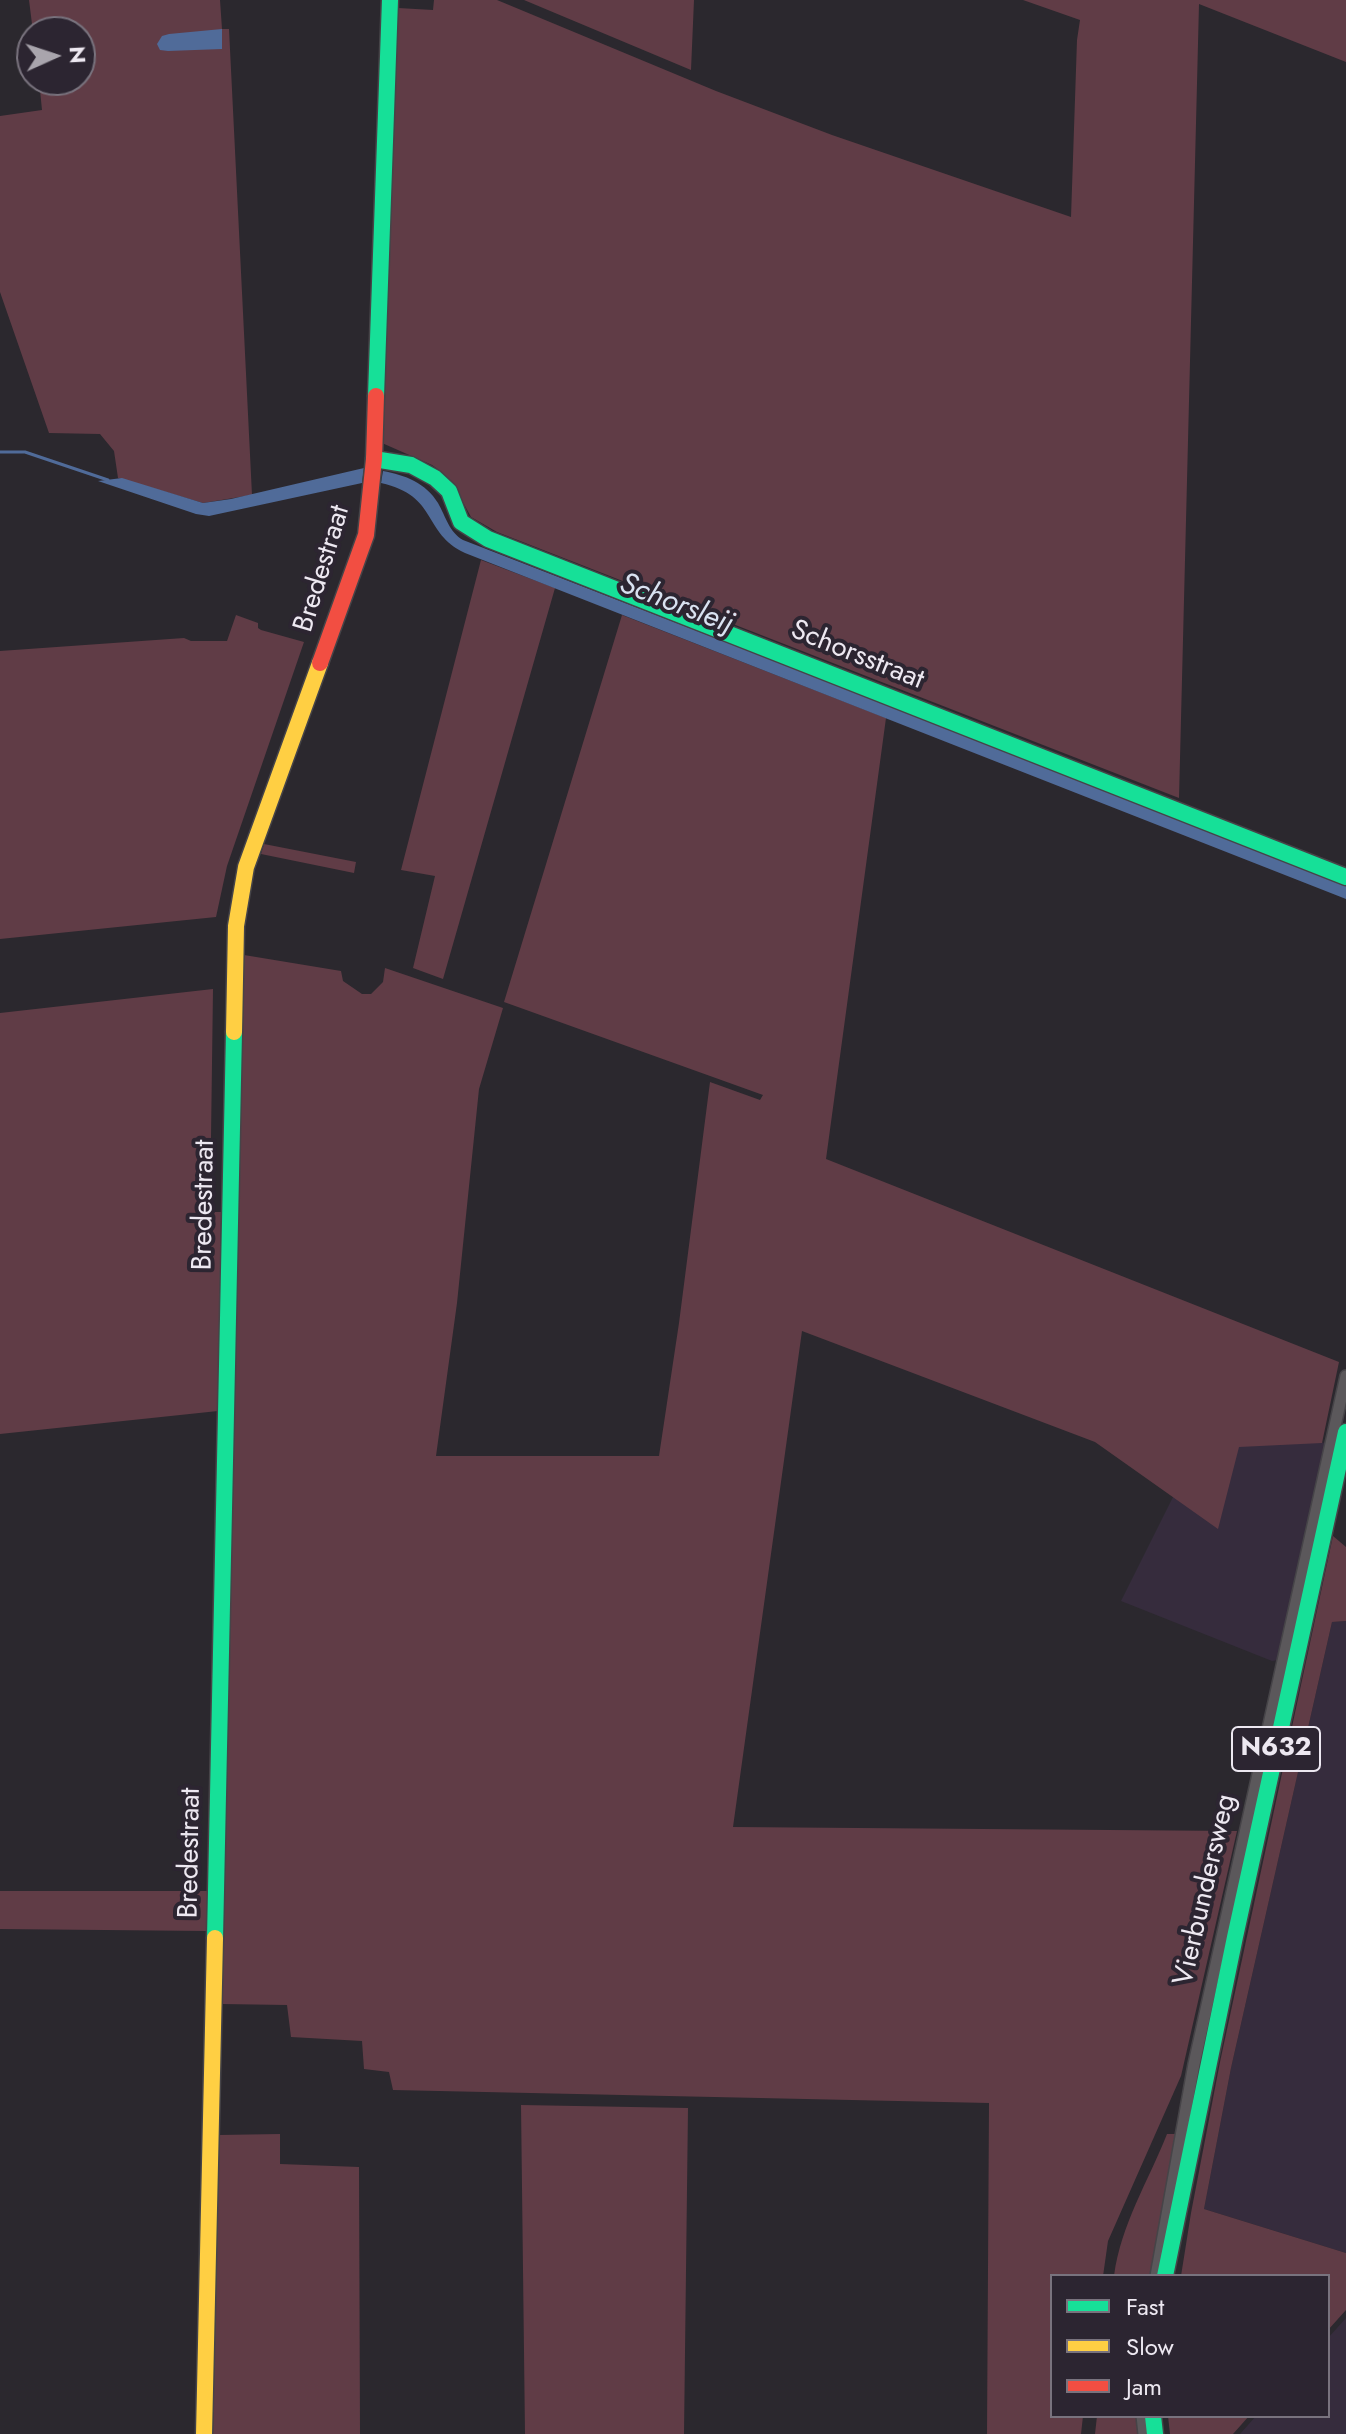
<!DOCTYPE html>
<html>
<head>
<meta charset="utf-8">
<style>
	body { margin:0 }
	#map { position:relative; width:1346px; height:2434px; overflow:hidden; background:#2b282e; font-family:Jost,sans-serif }
	canvas { display:block }
	.legend { position:absolute; left:1050px; top:2274px; width:280px; height:144px; box-sizing:border-box; background:#2c2531; border:2px solid #79737e; margin:0; padding:10px 14px; list-style:none; font-size:24px; color:#ede8f1 }
	.legend li { display:flex; align-items:center; gap:16px; height:40px }
	.legend b { width:40px; border:2px solid #79737e }
	.north { position:absolute; left:16px; top:16px; width:80px; height:80px; box-sizing:border-box; background:#2c2531; border:2px solid #79737e; border-radius:50%; rotate:87deg; font-size:22px; font-weight:700; line-height:32px; text-align:center; color:#ede8f1 }
	.north::after { content:''; display:block; margin:auto; width:28px; height:36px; background:#a9a5ad; clip-path:polygon(50% 0,100% 100%,50% 72%,0 100%) }
</style>
</head>
<body>
<div id="map">
<canvas width="1346" height="2434"></canvas>
<ul class="legend">
<li><b style="height:10px;background:#16e098"></b>Fast</li>
<li><b style="height:10px;background:#ffcf43"></b>Slow</li>
<li><b style="height:10px;background:#f24e42"></b>Jam</li>
</ul>
<div class="north">N</div>
</div>
<script>
const c = document.querySelector('canvas').getContext('2d');
c.lineJoin = 'round';
function fillPath(path, color) {
  c.fillStyle = color;
  c.fill(path, 'evenodd');
}
function trace(path, color, width, dash) {
  c.strokeStyle = color;
  c.lineWidth = width;
  c.lineCap = dash ? 'butt' : 'round';
  c.setLineDash(dash || []);
  c.stroke(path);
}
function write(font, color, halo, rows, align = 'center') {
  c.font = font + ' Jost,sans-serif';
  c.lineWidth = 8;
  c.setLineDash([]);
  c.textBaseline = 'middle';
  c.strokeStyle = halo;
  c.fillStyle = color;
  for (const [text, x, y, turn = 0] of rows) {
    c.save();
    c.translate(x, y);
    c.rotate((+turn || 0) * Math.PI / 180);
    c.textAlign = isNaN(turn) ? turn : align;
    if (halo) c.strokeText(text, 0, 0);
    c.fillText(text, 0, 0);
    c.restore();
  }
}
fillPath(new Path2D(`
	M1272 1427 1334 1446 1286 1659 1272 1661 1121 1601 1175 1493 1235 1441Z
	M1346 1621V2253L1204 2209 1231 2068 1332 1622Z
	M1346 2318V2434H1240L1256 2416H1328V2338Z`), '#362c3d');
fillPath(new Path2D(`
	M29 0H220L222 29H229L252 495 203 503 118 478 114 451 100 434 49 433 0 292V116L42 110 39 80H80V32H33Z
	M434 0H497L716 91 832 135 1071 217 1077 40 1080 20 1023 0H1346V62L1199 4 1179 798 497 532 471 517 452 482 443 473 432 465 382 443 398 8 433 10Z
	M524 0H694L691 70Z
	M481 560 555 588 443 979 413 968 435 876 401 870Z
	M236 615 258 623V628L261 630 304 642 227 866 216 917 0 939V651L184 638 191 641H227Z
	M622 615 886 718 826 1159 1339 1362 1322 1443 1239 1447 1218 1529 1095 1442 802 1331 733 1827 1237 1831 1181 2076 1108 2241 1103 2276H1052V2416H1083L1081 2434H987L989 2103 393 2090 389 2072 364 2069 362 2041 291 2037 287 2005 221 2004 244 955 341 971 343 981 362 994H371L383 982 385 968 503 1008 479 1089 457 1303 436 1456H659L679 1323 710 1082 760 1100 763 1095 504 1002Z
	M264 844 356 862 354 873 261 854Z
	M213 989 210 1212H221L218 1411 0 1434V1013Z
	M1333 1536 1346 1547V1621L1332 1622 1231 2068 1204 2209 1346 2253V2310L1328 2330V2276H1181L1191 2213 1220 2062Z
	M0 1891H208L207 1931 0 1929Z
	M521 2105 688 2108 684 2434H525Z
	M280 2134V2164L359 2167 360 2434H213L219 2135Z
	M1167 2134H1175L1177 2138 1151 2276H1114C1121 2224 1148 2182 1167 2134Z
	M1097 2416H1140L1142 2434H1095Z
	M1168 2416H1249L1233 2434H1170Z`), '#603c46');
fillPath(new Path2D(`
	M222 29V49L168 51 160 50 157 44 162 36 169 34Z
	M364 468 362 483 209 516 196 514 98 481 122 478 203 503 231 499Z
	M383 471C405 475 426 483 438 503 446 517 449 532 463 540L1346 883V899L465 553C422 533 439 496 381 483Z`), '#506b99');
trace(new Path2D(`
	M0 452H25L108 480`), '#506b99', 3);
const street = new Path2D(`
	M1156 2276 1194 2064 1346 1376
	M1142 2416 1144 2434`);
const fast = new Path2D(`
	M376 396 390 0
	M374 459 411 465 435 478 449 491 461 522 488 539 1346 877
	M215 1938 234 1032
	M1165 2276 1235 1937 1346 1432
	M1153 2416 1155 2434`);
const slow = new Path2D(`
	M234 1032 236 926 246 867 320 663
	M204 2434 215 1938`);
const jam = new Path2D(`
	M320 663 366 535 374 459 376 396`);
trace(street, '#464448', 14);
trace(fast, '#464448', 19);
trace(slow, '#464448', 19);
trace(jam, '#464448', 19);
trace(street, '#5b585b', 11);
trace(fast, '#16e098', 16);
trace(slow, '#ffcf43', 16);
trace(jam, '#f24e42', 16);
for (const [x, y, w] of [
	[1276,1749,88]
]) {
  const box = new Path2D();
  box.roundRect(x - w / 2, y - 22, w, 44, 6);
  c.fillStyle = '#2c2531';
  c.fill(box);
  trace(box, '#ede8f1', 2);
}
write('bold 26px', '#ede8f1', null, [
	["N632",1276,1749]
]);
write('28px', '#ede8f1', '#2c2531', [
	["Bredestraat",323,569,-73],
	["Schorsstraat",857,656,22],
	["Bredestraat",205,1205,-89],
	["Bredestraat",191,1853,-89],
	["Vierbundersweg",1206,1890,-77]
]);
write('italic 30px', '#d9e2f1', '#2c2531', [
	["Schorsleij",676,605,21]
]);
</script>
</body>
</html>
